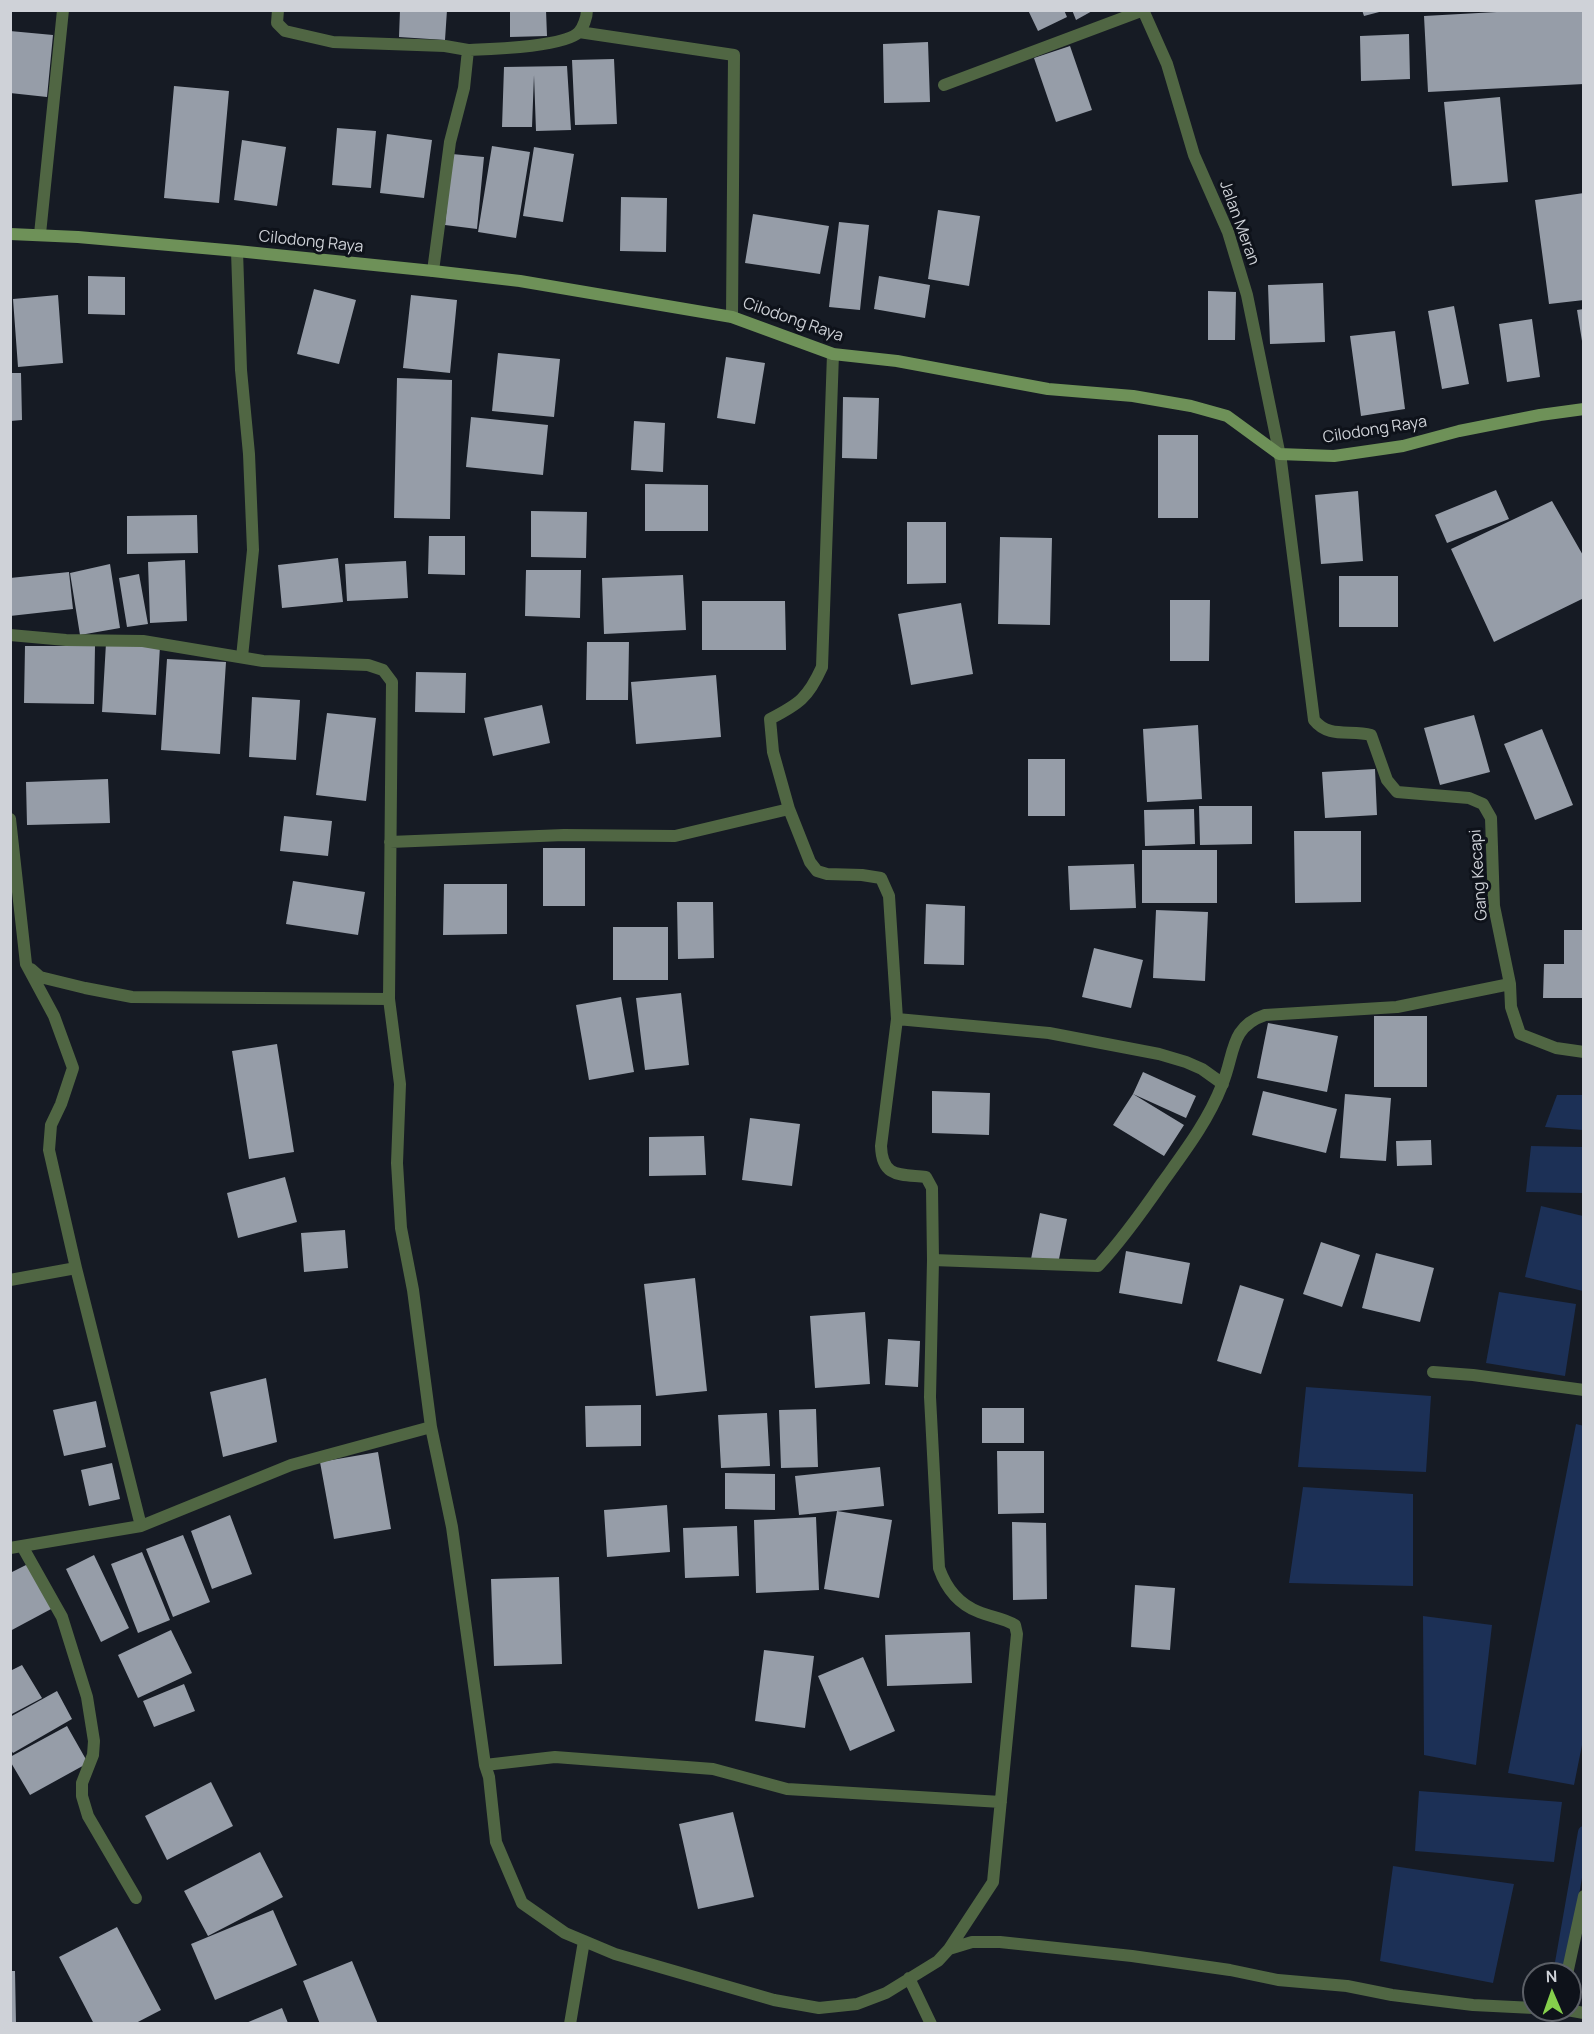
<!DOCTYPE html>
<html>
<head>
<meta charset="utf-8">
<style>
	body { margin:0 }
	#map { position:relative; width:1594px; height:2034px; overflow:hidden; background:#161b24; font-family:Manrope,sans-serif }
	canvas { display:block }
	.frame { position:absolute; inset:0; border:12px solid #cfd2d8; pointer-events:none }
	.north { position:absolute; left:1522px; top:1962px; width:60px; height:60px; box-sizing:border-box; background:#0e121a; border:2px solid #5b5f66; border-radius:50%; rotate:358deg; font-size:16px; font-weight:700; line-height:24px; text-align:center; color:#cfd2d8 }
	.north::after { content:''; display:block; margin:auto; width:21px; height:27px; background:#85cf4c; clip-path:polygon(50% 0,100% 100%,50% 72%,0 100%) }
</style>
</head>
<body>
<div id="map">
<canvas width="1594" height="2034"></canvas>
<div class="frame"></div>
<div class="north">N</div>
</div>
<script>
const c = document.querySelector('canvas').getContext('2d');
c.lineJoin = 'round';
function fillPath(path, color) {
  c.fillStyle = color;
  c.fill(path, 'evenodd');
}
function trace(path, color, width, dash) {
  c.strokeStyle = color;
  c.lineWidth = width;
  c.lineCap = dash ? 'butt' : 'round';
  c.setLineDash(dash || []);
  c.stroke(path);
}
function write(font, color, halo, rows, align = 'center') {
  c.font = font + ' Manrope,sans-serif';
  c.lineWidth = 6;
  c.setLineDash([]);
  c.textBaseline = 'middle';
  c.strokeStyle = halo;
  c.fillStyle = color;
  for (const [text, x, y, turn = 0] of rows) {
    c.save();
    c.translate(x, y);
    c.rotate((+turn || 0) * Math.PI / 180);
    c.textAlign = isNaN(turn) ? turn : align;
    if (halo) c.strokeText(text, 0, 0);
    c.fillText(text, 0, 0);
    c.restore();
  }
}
fillPath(new Path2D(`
	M1557 1095H1583V1130L1545 1127Z
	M1531 1146 1583 1147V1193L1526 1192Z
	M1541 1206 1583 1216V1291L1525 1277Z
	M1499 1292 1576 1304 1565 1376 1486 1363Z
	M1306 1387 1431 1396 1426 1472 1298 1467Z
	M1576 1424 1584 1426V1735L1574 1785 1508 1773Z
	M1303 1487 1413 1494V1586L1289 1583Z
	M1423 1616 1492 1625 1476 1765 1424 1755Z
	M1419 1791 1562 1802 1554 1862 1415 1851Z
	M1393 1866 1514 1884 1493 1983 1380 1961Z`), '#1c3056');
trace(new Path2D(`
	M1559 1974 1584 1832`), '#1c3056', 12);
fillPath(new Path2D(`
	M400 10H447L445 40 399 37Z
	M510 10H546L547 36 510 37Z
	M1028 10H1064L1067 17 1038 31Z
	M1072 10H1094L1076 20Z
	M1362 10H1383V11L1364 16Z
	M1533 10H1584V84L1428 92 1424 16Z
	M10 31 53 35 47 97 10 93Z
	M1409 34 1410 79 1361 81 1360 36Z
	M928 42 930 102 884 103 883 44Z
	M1070 46 1092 110 1056 122 1034 58Z
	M614 59 617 124 575 125 572 60Z
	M567 66 571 130 536 131 534 75 532 127H502L504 67Z
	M174 86 229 91 219 203 164 198Z
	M1500 97 1508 182 1452 186 1444 102Z
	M337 128 376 131 371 188 332 185Z
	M387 134 432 140 424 198 380 193Z
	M242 140 286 147 277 206 234 200Z
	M492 146 530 152 516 238 478 232Z
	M534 147 574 154 563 222 523 216Z
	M452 154 484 157 477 229 445 225Z
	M1584 193V300L1549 304 1535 200Z
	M621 197 667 198 666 252 620 251Z
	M938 210 980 216 969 286 928 279Z
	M753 214 829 226 820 274 745 263Z
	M839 222 869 225 860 310 829 307Z
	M88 276 125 277V315L88 314Z
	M879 276 930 285 925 318 874 309Z
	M1323 283 1325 342 1270 344 1268 285Z
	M314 289 356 300 339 364 297 354Z
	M1208 291 1236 292 1235 340H1208Z
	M58 295 63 363 18 367 13 299Z
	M411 295 457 300 450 373 403 368Z
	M1454 306 1469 384 1442 389 1428 311Z
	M1584 309V341H1582L1577 310Z
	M1532 319 1540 377 1507 382 1499 324Z
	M1395 331 1405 409 1361 416 1350 336Z
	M498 353 560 359 554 417 492 411Z
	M726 357 765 363 755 424 717 418Z
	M10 373H21L22 420 10 421Z
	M397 378 452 380 450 519 394 518Z
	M843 397 879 398 877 459 842 458Z
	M471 417 548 425 543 475 466 467Z
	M634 421 665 423 663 472 631 470Z
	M1158 435H1198V518H1158Z
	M645 484 708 485V531H645Z
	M1496 490 1509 519 1447 543 1435 515Z
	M1358 491 1363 561 1321 564 1315 495Z
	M1552 501 1584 557V598L1494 642 1451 549Z
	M531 511 587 512 586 558 531 557Z
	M197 515 198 553 127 554V516Z
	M907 522H946V583L907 584Z
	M429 536H465V575L428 574Z
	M1000 537 1052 538 1050 625 998 624Z
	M338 558 343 602 282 608 278 565Z
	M185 560 187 621 150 623 148 562Z
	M406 561 408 598 347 601 345 564Z
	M110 564 120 628 80 635 70 573Z
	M526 570H581L580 618 525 616Z
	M69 572 73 609 10 616V578Z
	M139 574 148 624 127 627 119 578Z
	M683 575 686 630 604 634 602 578Z
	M1339 576H1398V627H1339Z
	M1170 600H1210L1209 661H1170Z
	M702 601H785L786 650H702Z
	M961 603 973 674 911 685 898 614Z
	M587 642H629L628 700H586Z
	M106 643 160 646 156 715 102 712Z
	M25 646H95L94 704 24 703Z
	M167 659 226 662 220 754 161 750Z
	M416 672 466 673 465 713 415 712Z
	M716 675 721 737 636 744 631 682Z
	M252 697 300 700 296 760 249 757Z
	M542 705 550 743 493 756 484 718Z
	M327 713 376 718 366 801 316 795Z
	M1474 715 1490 772 1440 785 1424 728Z
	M1198 725 1202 799 1147 802 1143 729Z
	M1542 729 1573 805 1535 820 1504 744Z
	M1028 759H1065V816H1028Z
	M1375 769 1377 815 1325 818 1322 772Z
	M108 779 110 823 27 825 26 782Z
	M1199 806H1252V844L1200 845Z
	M1194 809 1195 844 1145 846 1144 810Z
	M284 816 332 821 328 856 280 851Z
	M1294 831H1361V902L1295 903Z
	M543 848H585V906H543Z
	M1142 850H1217V903H1142Z
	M1134 864 1136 908 1070 910 1068 866Z
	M293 881 365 892 358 935 286 924Z
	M444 884H507V934L443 935Z
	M677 902H713L714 958 678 959Z
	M926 904 965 906 964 965 924 964Z
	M1156 910 1208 912 1205 981 1153 978Z
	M613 927H668V980H613Z
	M1564 930H1584V998H1543L1544 964H1564Z
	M1094 948 1143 960 1131 1008 1082 997Z
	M681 993 689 1065 645 1070 636 998Z
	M621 997 634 1072 589 1080 576 1005Z
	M1374 1016H1427V1087H1374Z
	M1268 1023 1338 1036 1327 1092 1257 1078Z
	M277 1044 294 1152 249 1159 232 1051Z
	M1143 1072 1196 1096 1186 1118 1133 1094Z
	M932 1091 990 1093 989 1135 932 1133Z
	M1263 1091 1337 1109 1326 1153 1252 1135Z
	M1133 1094 1184 1125 1164 1156 1113 1125Z
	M1345 1094 1391 1098 1386 1161 1340 1158Z
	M750 1118 800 1124 792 1186 742 1180Z
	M704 1136 706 1175 649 1176V1137Z
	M1431 1140 1432 1165 1397 1166 1396 1141Z
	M285 1177 297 1222 238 1238 227 1193Z
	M1040 1213 1067 1219 1058 1264 1031 1259Z
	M345 1230 348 1268 304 1272 301 1233Z
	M1321 1242 1360 1255 1342 1307 1303 1294Z
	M1126 1251 1190 1263 1182 1304 1119 1293Z
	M1376 1253 1434 1268 1420 1322 1362 1308Z
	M695 1278 707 1391 656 1396 644 1284Z
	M1240 1285 1284 1299 1261 1374 1217 1361Z
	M865 1312 870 1384 815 1388 810 1316Z
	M888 1339 920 1341 918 1387 885 1385Z
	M266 1378 277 1442 223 1457 210 1392Z
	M96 1401 106 1447 64 1456 53 1410Z
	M641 1405V1446L586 1447 585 1406Z
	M982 1408H1024V1443H982Z
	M816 1409 818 1467 781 1468 779 1410Z
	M767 1413 770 1466 721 1468 718 1415Z
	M997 1451H1044V1513L998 1514Z
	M378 1452 391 1529 334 1539 320 1462Z
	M112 1463 120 1499 89 1506 81 1470Z
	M880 1467 884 1506 799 1515 795 1476Z
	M725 1473 775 1474V1510L725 1509Z
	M667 1505 670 1552 607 1557 604 1510Z
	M837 1511 892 1520 879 1598 824 1589Z
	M230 1515 252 1574 212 1589 191 1531Z
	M816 1517 819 1590 756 1593 754 1520Z
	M1012 1522 1046 1523 1047 1599 1013 1600Z
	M737 1526 739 1576 685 1578 683 1528Z
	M183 1535 210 1602 173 1617 146 1549Z
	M142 1552 170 1620 138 1633 111 1564Z
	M94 1555 129 1628 101 1642 66 1569Z
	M28 1564 53 1608 10 1631V1573Z
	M559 1577 562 1664 494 1666 491 1579Z
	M1135 1585 1175 1588 1170 1650 1131 1647Z
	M171 1630 192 1673 138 1698 118 1655Z
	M970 1632 972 1683 887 1686 885 1635Z
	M764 1650 814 1656 805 1728 755 1721Z
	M863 1657 895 1731 850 1751 818 1676Z
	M22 1665 42 1698 10 1715V1671Z
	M184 1684 195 1711 154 1727 143 1701Z
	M57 1691 72 1719 13 1753 10 1749V1717Z
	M67 1726 88 1763 30 1795 10 1761V1757Z
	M211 1782 233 1826 167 1860 145 1816Z
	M733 1812 754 1897 698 1909 679 1824Z
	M260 1852 283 1897 208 1936 184 1891Z
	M273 1910 297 1965 215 2000 191 1944Z
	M117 1927 161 2010 134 2024H94L59 1957Z
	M352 1961 378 2024H320L303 1981Z
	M10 1971H15L16 2024H10Z
	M282 2008 288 2023H246Z`), '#969da8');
trace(new Path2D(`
	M278 10 277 23 285 31 333 42 445 46 468 50 464 88 450 142 433 271
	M1143 10 1167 64 1194 155 1228 232 1247 295 1281 461 1314 720C1329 739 1351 729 1371 735L1387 780 1397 792 1469 798 1483 804 1491 818 1494 906 1510 984 1511 1007 1520 1034 1556 1048 1584 1052
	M579 32 734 55 732 317
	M468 50C490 49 565 47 579 32 583 28 587 17 587 10
	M944 85 1144 10
	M40 234 63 10
	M237 251 241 370 249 454 253 550 242 657
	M10 635 66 640 143 641 263 661 368 665 383 670 392 682 389 999 400 1084 397 1163 401 1228 413 1290 431 1427 452 1527 485 1765 489 1777 496 1842 522 1903 565 1933 615 1954 774 2000 819 2008 857 2004 886 1993 938 1961 949 1949 972 1942H1000L1132 1956 1230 1970 1278 1980 1347 1986 1392 1995 1473 2005 1534 2008
	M789 809 773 752 770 719C799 704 808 698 822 667L833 354
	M10 819 26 964 54 1016 73 1068 61 1104 51 1125 49 1150 76 1268 141 1526
	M390 842 564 835 675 836 789 809 810 862 817 871 827 874 862 875 881 878 889 896 897 1019 881 1146C882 1178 900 1174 926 1177L932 1188 933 1260 930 1397 939 1568C946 1588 958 1604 979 1612 991 1617 1004 1618 1015 1625L1017 1634 993 1882 949 1949
	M31 969 40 977 85 988 132 997 389 999
	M897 1019 1049 1033 1159 1054 1186 1062 1202 1069 1223 1084
	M933 1260 1098 1266C1122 1240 1142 1212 1162 1183 1185 1151 1208 1121 1222 1085 1235 1055 1229 1027 1265 1015L1397 1007 1510 984
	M10 1280 76 1268
	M1433 1372 1473 1375 1584 1390
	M22 1546 62 1617 87 1697 94 1741 93 1755 82 1783V1796L88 1816 136 1898
	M10 1548 141 1526 291 1465 431 1427
	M485 1765 555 1757 713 1769 787 1789 1001 1802
	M1567 1974 1584 1896
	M909 1978 931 2024
	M1567 2010 1584 2013
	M570 2024 584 1941`), '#506643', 12);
trace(new Path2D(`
	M10 234 78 237 237 251 433 271 520 281 732 317 833 354 897 361 1048 389 1133 396 1191 406 1227 416 1279 454 1334 456 1403 446 1459 431 1540 415 1584 409`), '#6e9158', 12);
write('16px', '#cfd2d8', '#0e121a', [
	["Jalan Meran",1239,223,70],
	["Cilodong Raya",311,242,6],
	["Cilodong Raya",793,320,19],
	["Cilodong Raya",1375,430,-9],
	["Gang Kecapi",1479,875,-94]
]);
</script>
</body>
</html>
